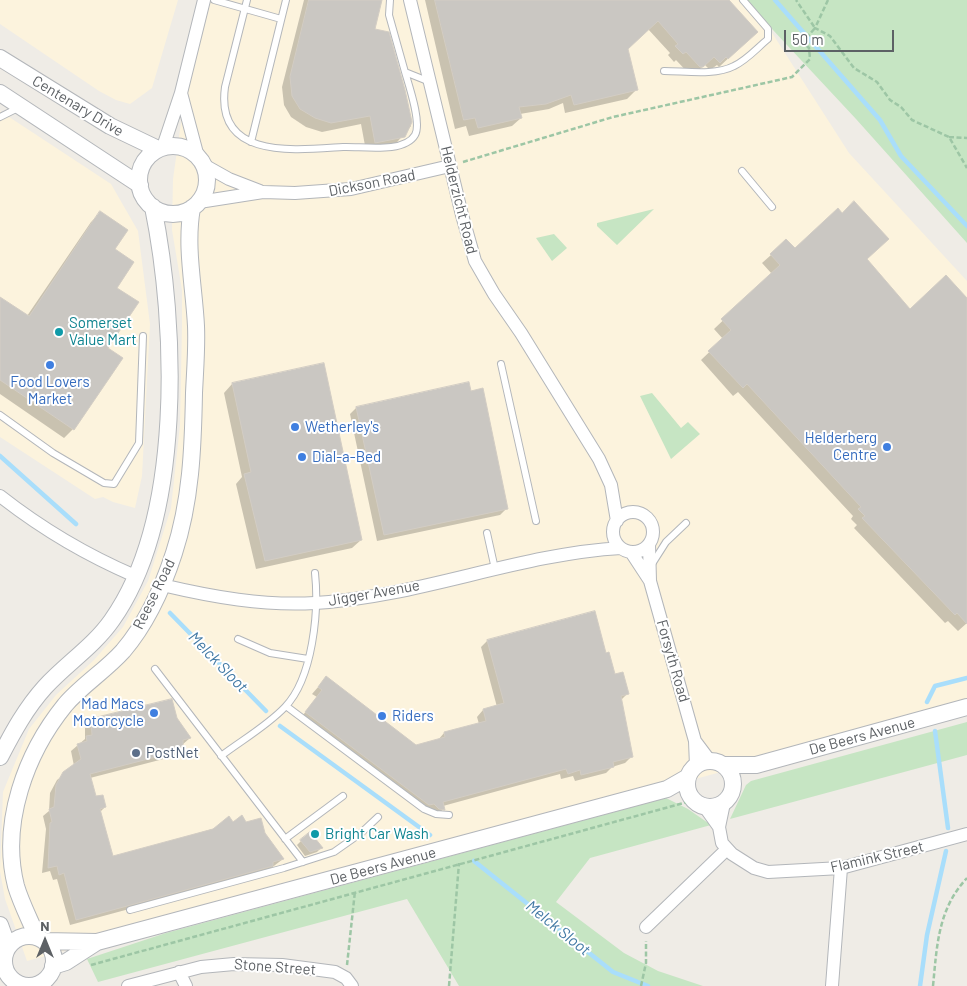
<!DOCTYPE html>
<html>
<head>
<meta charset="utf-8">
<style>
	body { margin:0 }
	#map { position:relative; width:967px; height:986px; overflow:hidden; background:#efece6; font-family:Barlow,sans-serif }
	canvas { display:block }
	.north { position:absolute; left:20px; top:916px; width:50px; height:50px; -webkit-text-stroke:4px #fff; paint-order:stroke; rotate:0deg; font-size:14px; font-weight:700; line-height:20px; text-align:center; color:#5d6165 }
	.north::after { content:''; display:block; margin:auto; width:18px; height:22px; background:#5d6165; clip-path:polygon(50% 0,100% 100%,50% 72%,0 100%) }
	.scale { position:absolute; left:784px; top:30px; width:110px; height:22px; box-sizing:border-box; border:2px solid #5d6165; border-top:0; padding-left:6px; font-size:15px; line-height:18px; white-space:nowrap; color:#5d6165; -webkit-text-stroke:4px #fff; paint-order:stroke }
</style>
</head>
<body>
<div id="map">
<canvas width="967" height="986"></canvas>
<div class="north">N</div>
<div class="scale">50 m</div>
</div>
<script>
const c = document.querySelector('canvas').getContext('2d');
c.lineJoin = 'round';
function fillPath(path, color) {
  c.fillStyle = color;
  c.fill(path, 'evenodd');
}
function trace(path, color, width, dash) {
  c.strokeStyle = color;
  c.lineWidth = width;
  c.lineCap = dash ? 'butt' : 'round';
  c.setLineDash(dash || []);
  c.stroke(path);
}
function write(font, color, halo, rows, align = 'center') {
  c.font = font + ' Barlow,sans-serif';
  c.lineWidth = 4;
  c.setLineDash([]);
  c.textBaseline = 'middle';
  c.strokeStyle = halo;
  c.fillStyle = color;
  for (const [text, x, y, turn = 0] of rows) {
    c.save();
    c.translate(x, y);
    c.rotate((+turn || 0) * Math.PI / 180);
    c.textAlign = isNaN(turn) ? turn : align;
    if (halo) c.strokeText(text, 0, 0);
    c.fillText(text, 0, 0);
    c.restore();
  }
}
fillPath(new Path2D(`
	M0 0H178L152 88 130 104 116 100 99 91 0 24Z
	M206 0H744L767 25 849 153 967 281V705L27 961 5 899 0 871 3 792 29 729 56 695 94 660 123 627 148 581 171 508 180 425 182 325V290L172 230 173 179 191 52Z
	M0 111 111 184 138 231 150 324 142 476 135 508 113 502 103 497 95 499 0 437Z`), '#fcf3dd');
fillPath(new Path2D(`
	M745 0H967V243L856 119Z
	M654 209 617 245 597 226V223Z
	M554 234 567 248 552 261 536 238Z
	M652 393 681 428 688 422 700 434 671 459 640 396Z
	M967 722V755L730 819 746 785 751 781Z
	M666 798 688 809 711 825 590 858 556 902 624 953 658 971 703 986H459L407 899 98 982 87 959 166 933Z`), '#c6e5c3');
fillPath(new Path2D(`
	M304 0H381L373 30 410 114 411 126 392 148 366 151 361 124 322 132 306 127 291 117 284 105 282 87Z
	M425 0H727L748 40 719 67 717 65 710 70 705 65 691 76 676 60 674 62 668 55 670 53 648 29 627 49 636 90 627 99 565 113 563 103 549 109 520 114 521 118 512 126 469 136 466 126 455 129Z
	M100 213 113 250 115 288 106 348 73 429 64 438 0 394V298L27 316 91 222Z
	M795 250 866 259 910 310 967 300V623L958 631 948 621 945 623 854 528 857 525 851 519 853 516 738 392 733 396 701 360 723 339 714 329 772 274 762 263 771 255Z
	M232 384 361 540 352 548 256 569 236 484 242 477 224 393Z
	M470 392 507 508 500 515 377 541 350 414 356 408Z
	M487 641 605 655 614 676 628 693 621 700 632 756 625 763 612 767 606 773 575 781 573 776 561 779 560 774 443 806V809L437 816 300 719 317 697 312 694 326 678 416 746 438 740 444 733 479 724 477 717 483 710 497 707 481 647Z
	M176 719 190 738 182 745V749L175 756 90 778 95 798 105 807 100 812 112 858 233 823H246L264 834 283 859 266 872 70 925 57 879 53 880 50 871 42 873 46 829 43 816 49 811 50 793 57 780 74 766 71 751 85 739V728L92 722Z
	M301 841 321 848 317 852 305 856 297 845Z`), '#0003');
trace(new Path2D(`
	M775 0 880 120 901 156 967 226
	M0 456 76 524
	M170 613 266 711
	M927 702 935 686 967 678
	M280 726 430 835
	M935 731 948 828
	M474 861 613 972 648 986
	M920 986 927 935 946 851`), '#a9defb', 4.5);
const building = new Path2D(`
	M309 0H382L375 29 389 32 405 90 412 122 405 137 375 143 370 116 331 123 315 118 300 109 292 96 290 77Z
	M435 0H729L758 32 728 59 726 57 720 63 714 57 703 67H700L686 52 683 54 675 46 678 44 658 21 628 49 638 90 574 105 571 95 546 104 519 107 522 118 478 128 475 118 464 120Z
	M854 201 889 239 867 259 910 309 946 275 967 298V624L957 613 955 615 862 518 865 516 858 509 861 507 747 384 743 388 708 351 731 330 721 319 780 265 770 254 786 239 795 248 838 208 842 213Z
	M100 211 128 230 115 249 134 262 117 288 139 302 108 348 123 358 74 430 0 380V297L29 316Z
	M324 363 362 540 265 561 244 474 251 472 232 383Z
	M469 382 471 391 483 388 508 509 384 535 356 407Z
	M595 611 606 653 609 652 615 674 623 672 629 694 621 696 633 757 613 762 614 767 581 775 580 770 568 774 566 769 443 802 445 810 439 809 434 804 429 805 305 712 322 690 318 687 326 676 416 745 445 737 444 732 486 721 483 709 504 703 487 640Z
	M172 699 177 718 191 738 183 740V750L90 774 96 796 103 795 106 807 100 809 113 856 213 829 229 816 233 822 242 815 246 822 261 818 265 833 284 859 273 862V866L76 920 64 873 59 875 57 866 48 868 50 823 52 822 49 809 54 807 56 785 63 772 81 759 77 744 87 741 86 736 92 735 91 721 94 718Z
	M310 832 323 848 310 852 300 840Z`);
fillPath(building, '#cac7c2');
trace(building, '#d3cdc4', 1);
const service = new Path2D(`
	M214 0 281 19
	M247 0 225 87C215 160 295 150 343 147 361 146 404 154 415 135 422 123 409 86 405 72
	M390 0 389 15 405 72 430 82
	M664 71C685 71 715 76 734 66 747 60 757 48 768 39V29L743 0
	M0 117 18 108
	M251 142 286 0
	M742 171 772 207
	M501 364 536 521
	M0 415 53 453 104 483 114 484 139 443 143 336
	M487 533 495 569
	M652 564 666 542 686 523
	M238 639 270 653 308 659
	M155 669 303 862
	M286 706 424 809 436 814 449 815
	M221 756C242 740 267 726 285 707 313 678 319 611 315 573
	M285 839 343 796
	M130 910 284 868 334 852 361 833 378 817`);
const minor = new Path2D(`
	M410 0 462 215 475 261 494 294 521 333 599 459 611 485 617 521
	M181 93 198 157
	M163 147 181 93 204 0
	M204 165 229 179 260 191
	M199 202 263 192 295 193 351 189 450 166
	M0 496C42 529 86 555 135 576
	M613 532a20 20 0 1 1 40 0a20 20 0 1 1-40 0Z
	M649 544 650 581 695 741 696 766
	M631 552 650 581
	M162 585C213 597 263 606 315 603 419 597 518 554 621 548
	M695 741 710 761
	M724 803 719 827 722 843 732 854 754 868 768 872 841 868 967 834
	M704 806 719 827
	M646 927 726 850
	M179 972 186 986
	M128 986 201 967 234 964 282 965 335 972 346 978 352 986
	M832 986 841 868`);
const tertiary = new Path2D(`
	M0 58 110 126 158 149
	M0 93 140 185
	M139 180a34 34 0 1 1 68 0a34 34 0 1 1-68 0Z
	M0 757C13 732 26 708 45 687 66 664 94 646 112 620 184 518 177 325 153 207
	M687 784a23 23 0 1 1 46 0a23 23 0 1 1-46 0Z
	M724 765H756L967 707
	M0 925 8 947
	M4 961a25 25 0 1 1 50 0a25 25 0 1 1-50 0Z
	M37 937C30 920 21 903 16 886 0 823 26 753 65 705 82 685 105 671 123 651 146 624 163 587 174 553 191 501 193 448 194 393 195 371 197 348 196 326 194 286 185 247 192 208
	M44 941 97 942 667 789 688 777
	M53 966 66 962 97 942`);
trace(service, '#b3b6ba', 8);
trace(minor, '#b3b6ba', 14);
trace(tertiary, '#b3b6ba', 18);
trace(new Path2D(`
	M828 0 815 28 830 36 854 68 877 82 890 100 901 107 912 120 949 137 967 168
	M949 137 967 138
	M463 162 613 117 792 77 810 59 809 48 803 42 815 28 796 0
	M91 965 691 801
	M347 965 355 891
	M449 986 459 863
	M641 986 646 963V941
	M933 986C937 945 938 909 967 878`), '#9dc6a5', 2.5, [5, 2.5]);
trace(service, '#fff', 6);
trace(minor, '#fff', 12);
trace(tertiary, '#fff', 16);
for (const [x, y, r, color] of [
	[59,332,5,"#0f9aa8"],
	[50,365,5,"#3f7fe0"],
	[295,427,5,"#3f7fe0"],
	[887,447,5,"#3f7fe0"],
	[302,457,5,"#3f7fe0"],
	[154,713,5,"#3f7fe0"],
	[382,716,5,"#3f7fe0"],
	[136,753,5,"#5c6f8a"],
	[315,834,5,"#0f9aa8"]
]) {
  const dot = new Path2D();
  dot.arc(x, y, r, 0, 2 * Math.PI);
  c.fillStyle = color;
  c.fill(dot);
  trace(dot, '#fff', 2);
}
write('15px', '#5d6165', '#fff', [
	["Centenary Drive",78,106,31],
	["Dickson Road",372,183,-11],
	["Helderzicht Road",459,200,76],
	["Jigger Avenue",374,593,-10],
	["Reese Road",154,594,-64],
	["Forsyth Road",673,661,74],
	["De Beers Avenue",862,736,-15],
	["Flamink Street",877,857,-13],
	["De Beers Avenue",383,866,-15],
	["Stone Street",275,967,4]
]);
write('15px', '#0d838f', '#fff', [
	["Somerset",69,323],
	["Value Mart",69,340],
	["Bright Car Wash",325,834]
], 'left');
write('15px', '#366cbe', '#fff', [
	["Food Lovers",50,382,"center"],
	["Market",50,399,"center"],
	["Wetherley's",305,427],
	["Helderberg",877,438,"right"],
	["Centre",877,455,"right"],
	["Dial-a-Bed",312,457],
	["Mad Macs",144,704,"right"],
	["Motorcycle",144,721,"right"],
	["Riders",392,716]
], 'left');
write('15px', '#4e5e75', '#fff', [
	["PostNet",146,753]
], 'left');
write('italic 16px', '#437aa5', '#fff', [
	["Melck Sloot",218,662,46],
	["Melck Sloot",558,928,39]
]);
</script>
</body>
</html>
